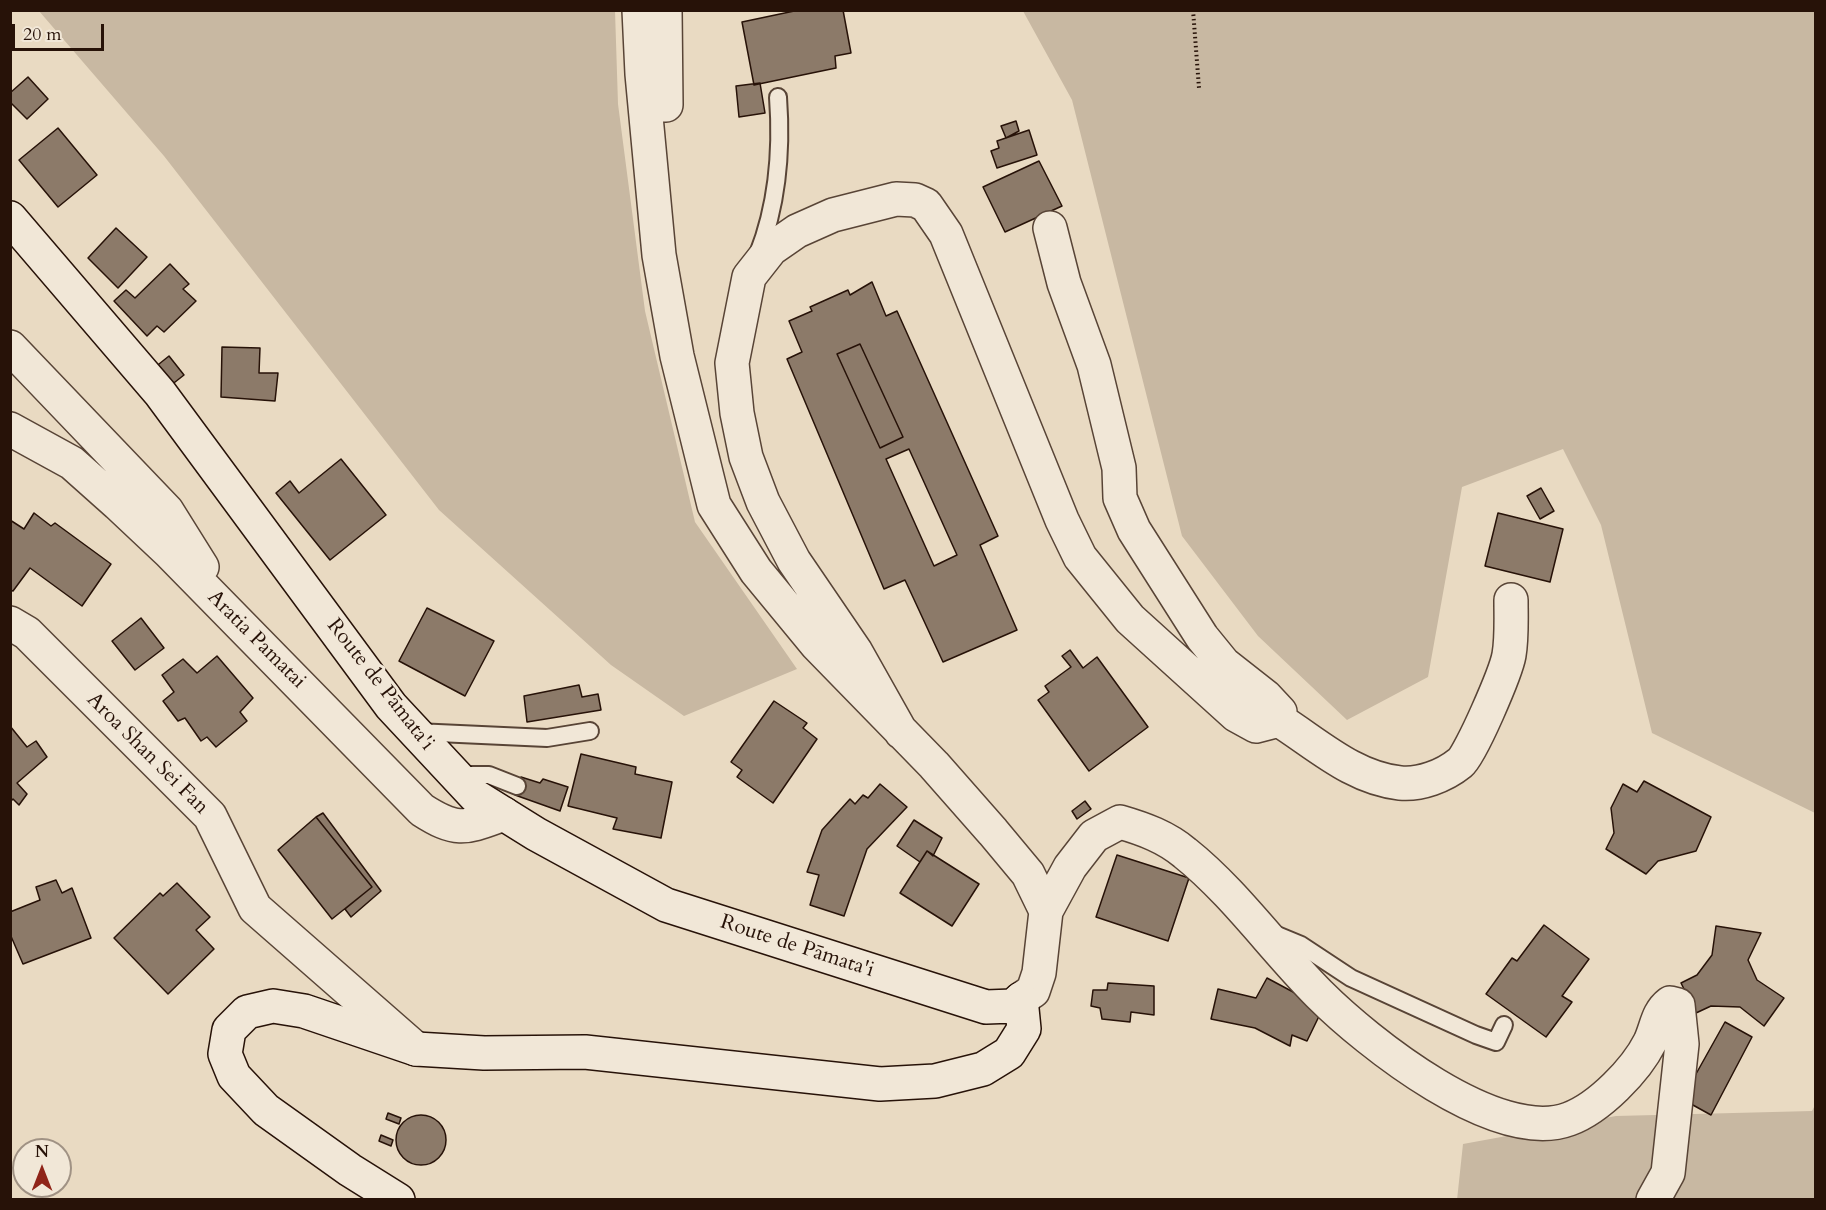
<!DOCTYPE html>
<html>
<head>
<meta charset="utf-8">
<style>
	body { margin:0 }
	#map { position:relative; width:1826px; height:1210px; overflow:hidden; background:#e9dac2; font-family:Cardo,serif }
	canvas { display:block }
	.frame { position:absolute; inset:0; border:12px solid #271208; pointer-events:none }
	.north { position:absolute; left:12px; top:1138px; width:60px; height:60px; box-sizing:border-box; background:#f1e7d7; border:2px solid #a09284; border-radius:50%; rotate:0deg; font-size:16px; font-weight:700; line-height:24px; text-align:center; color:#271208 }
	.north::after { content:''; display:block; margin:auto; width:21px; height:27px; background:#8f2418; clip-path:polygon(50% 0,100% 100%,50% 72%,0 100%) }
	.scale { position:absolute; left:12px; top:24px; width:92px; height:27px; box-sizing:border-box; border:3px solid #271208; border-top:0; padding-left:8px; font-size:18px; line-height:21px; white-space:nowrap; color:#271208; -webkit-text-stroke:4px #f1e7d7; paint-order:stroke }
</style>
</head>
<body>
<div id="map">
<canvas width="1826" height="1210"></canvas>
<div class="frame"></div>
<div class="north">N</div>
<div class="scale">20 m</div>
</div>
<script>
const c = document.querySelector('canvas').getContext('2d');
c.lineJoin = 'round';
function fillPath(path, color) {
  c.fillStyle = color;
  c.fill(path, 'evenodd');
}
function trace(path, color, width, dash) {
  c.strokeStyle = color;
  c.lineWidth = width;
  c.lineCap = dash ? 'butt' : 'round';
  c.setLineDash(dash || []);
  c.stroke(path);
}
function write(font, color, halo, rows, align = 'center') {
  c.font = font + ' Cardo,serif';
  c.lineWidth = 6;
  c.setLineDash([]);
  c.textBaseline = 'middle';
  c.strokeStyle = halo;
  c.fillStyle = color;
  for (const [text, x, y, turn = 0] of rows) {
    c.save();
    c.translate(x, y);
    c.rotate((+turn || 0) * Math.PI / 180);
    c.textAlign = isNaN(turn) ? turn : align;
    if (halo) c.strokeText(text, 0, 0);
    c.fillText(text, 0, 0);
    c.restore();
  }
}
fillPath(new Path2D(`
	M39 11H615L618 104 645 311 695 522 797 669 684 716 611 665 439 510 164 156Z
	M1023 11H1815V813L1652 733 1601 525 1563 449 1462 487 1428 677 1347 720 1258 636 1182 536 1072 100Z
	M1815 1105V1199L1457 1200 1463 1144 1616 1116 1812 1111Z`), '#c8b8a2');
const building = new Path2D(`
	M843 10 851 53 835 56 836 68 754 85 742 22 799 10Z
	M28 77 48 99 27 119 10 102V93Z
	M760 83 765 113 739 117 736 86Z
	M1016 121 1019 131 1006 138 1001 126Z
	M58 128 97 175 58 207 19 160Z
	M1029 130 1037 155 997 168 991 151 999 148 997 141Z
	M1039 161 1062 206 1005 232 983 187Z
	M116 228 147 257 118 288 88 258Z
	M170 264 189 284 183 289 196 301 164 332 157 326 147 336 114 301 126 290 135 298Z
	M872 282 886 316 897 311 998 536 980 545 1017 630 943 662 905 580 884 589 787 359 802 352 789 321 812 311 810 307 848 290 850 295ZM860 344 903 437 880 448 837 354ZM909 449 957 555 934 566 886 459Z
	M860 344 903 437 880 448 837 354Z
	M222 347 260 348 259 373H278L275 401 221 397Z
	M169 356 184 375 170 386 154 368Z
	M341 459 386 515 330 560 276 493 290 481 299 493Z
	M1541 488 1554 511 1540 519 1527 496Z
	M34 513 51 526 55 523 111 564 82 606 30 568 13 591 10 590V520L24 529Z
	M1498 513 1563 529 1550 582 1485 566Z
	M427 608 494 641 465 696 399 661Z
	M141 618 164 648 135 670 112 641Z
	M1070 650 1083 668 1097 657 1148 727 1089 771 1038 700 1049 692 1045 686 1071 667 1062 656Z
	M217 656 253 698 240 712 247 721 216 747 207 737 201 741 185 718 178 721 163 701 174 692 162 675 183 659 197 673Z
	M579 685 582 697 598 694 601 710 527 722 524 696Z
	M774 701 807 723 803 728 817 739 773 803 737 777 742 770 731 762Z
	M10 726 27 747 36 741 47 757 17 783 27 794 19 805 13 799 10 802Z
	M581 754 636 767 635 774 672 782 661 838 613 829 617 818 568 806Z
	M521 777 540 783 543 779 568 787 560 811 515 795Z
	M1644 781 1711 817 1696 851 1658 861 1646 874 1606 849 1614 833 1611 808 1623 784 1637 792Z
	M880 784 907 807 867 849 844 916 810 905 819 875 807 872 822 830 850 799 855 804 863 795 868 798Z
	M1085 801 1091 809 1077 819 1072 811Z
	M323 813 381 891 351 917 345 909 372 887 316 817Z
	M316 817 372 887 332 919 278 850Z
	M914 820 942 838 933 856 927 851 920 862 897 846Z
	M927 851 979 884 952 926 900 893Z
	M1117 855 1189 878 1168 941 1096 917Z
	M56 880 62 893 72 888 91 938 23 964 10 934V912L40 900 36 887Z
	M177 883 210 917 196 930 214 949 168 994 114 938 160 893 163 896Z
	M1544 925 1589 959 1562 996 1572 1002 1546 1037 1486 994 1512 958 1517 961Z
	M1716 926 1761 933 1748 960 1757 980 1784 998 1764 1026 1740 1007 1711 1006 1696 1013 1681 983 1697 975 1712 955Z
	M1267 978 1323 1008 1307 1041 1292 1035 1290 1046 1255 1028 1211 1019 1218 989 1256 998Z
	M1108 983 1154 986V1015L1131 1012 1130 1022 1102 1019 1100 1008 1091 1006 1093 990H1107Z
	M1725 1022 1752 1037 1711 1115 1682 1099Z
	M388 1113 401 1118 399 1124 386 1119Z
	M396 1140a25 25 0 1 1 50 0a25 25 0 1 1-50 0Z
	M381 1135 393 1140 391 1146 379 1141Z`);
fillPath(building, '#8c7a69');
trace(building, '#271208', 1.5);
const lane = new Path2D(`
	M758 254C778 203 782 151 778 97
	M416 732 547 738 590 731
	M457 775H489L517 786
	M1272 933 1301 945 1351 978 1476 1035 1496 1042 1504 1025`);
const street = new Path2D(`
	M639 10 642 74 659 255 677 356 714 505 756 571 817 645 934 765 993 832 1028 874 1046 911
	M665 10 666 105
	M10 347 167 511 202 567
	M10 429 72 463 118 504 169 552 422 810C458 833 465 828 504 814
	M10 623 27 633 210 816 255 908 416 1049
	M1279 720C1317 744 1353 778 1400 783 1420 785 1444 776 1460 763 1471 754 1506 672 1509 655 1512 638 1511 618 1511 600
	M901 732 856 652 794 561 763 502 746 457 737 413 732 363 749 277 771 249 797 231 833 215 896 199 915 200 926 205 946 234 1062 520 1080 557 1130 619 1236 715 1256 726 1279 720 1280 712 1266 697 1224 664 1202 637 1134 530 1120 498 1119 468 1094 365 1064 283 1050 228
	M1021 999 1033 991 1039 973 1046 911 1070 867 1094 836 1120 822C1144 829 1166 837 1185 853 1234 892 1274 949 1319 994 1367 1042 1497 1146 1569 1119 1599 1108 1636 1070 1650 1042 1657 1027 1657 1013 1670 1003L1678 1005 1682 1044 1668 1173 1653 1200`);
const secondary = new Path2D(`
	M10 218 160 393 391 706 475 796 536 834 666 905 986 1007 1013 1006 1021 999
	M398 1200 350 1170 266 1110 234 1076 225 1054 229 1030 247 1012 273 1006 304 1011 416 1049 484 1053 585 1052 880 1084 935 1081 983 1069 1009 1053 1024 1029 1021 999`);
trace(lane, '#584436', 20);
trace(street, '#584436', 36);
trace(secondary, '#271208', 36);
trace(new Path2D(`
	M1193 10 1199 88`), '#271208', 4, [1.5, 3]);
trace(lane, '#f1e7d7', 16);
trace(street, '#f1e7d7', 33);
trace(secondary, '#f1e7d7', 33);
write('21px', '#271208', '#f1e7d7', [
	["Aratia Pamatai",256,640,45],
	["Route de Pāmata'i",380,685,52],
	["Aroa Shan Sei Fan",147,754,45],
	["Route de Pāmata'i",797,947,18]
]);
</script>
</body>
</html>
